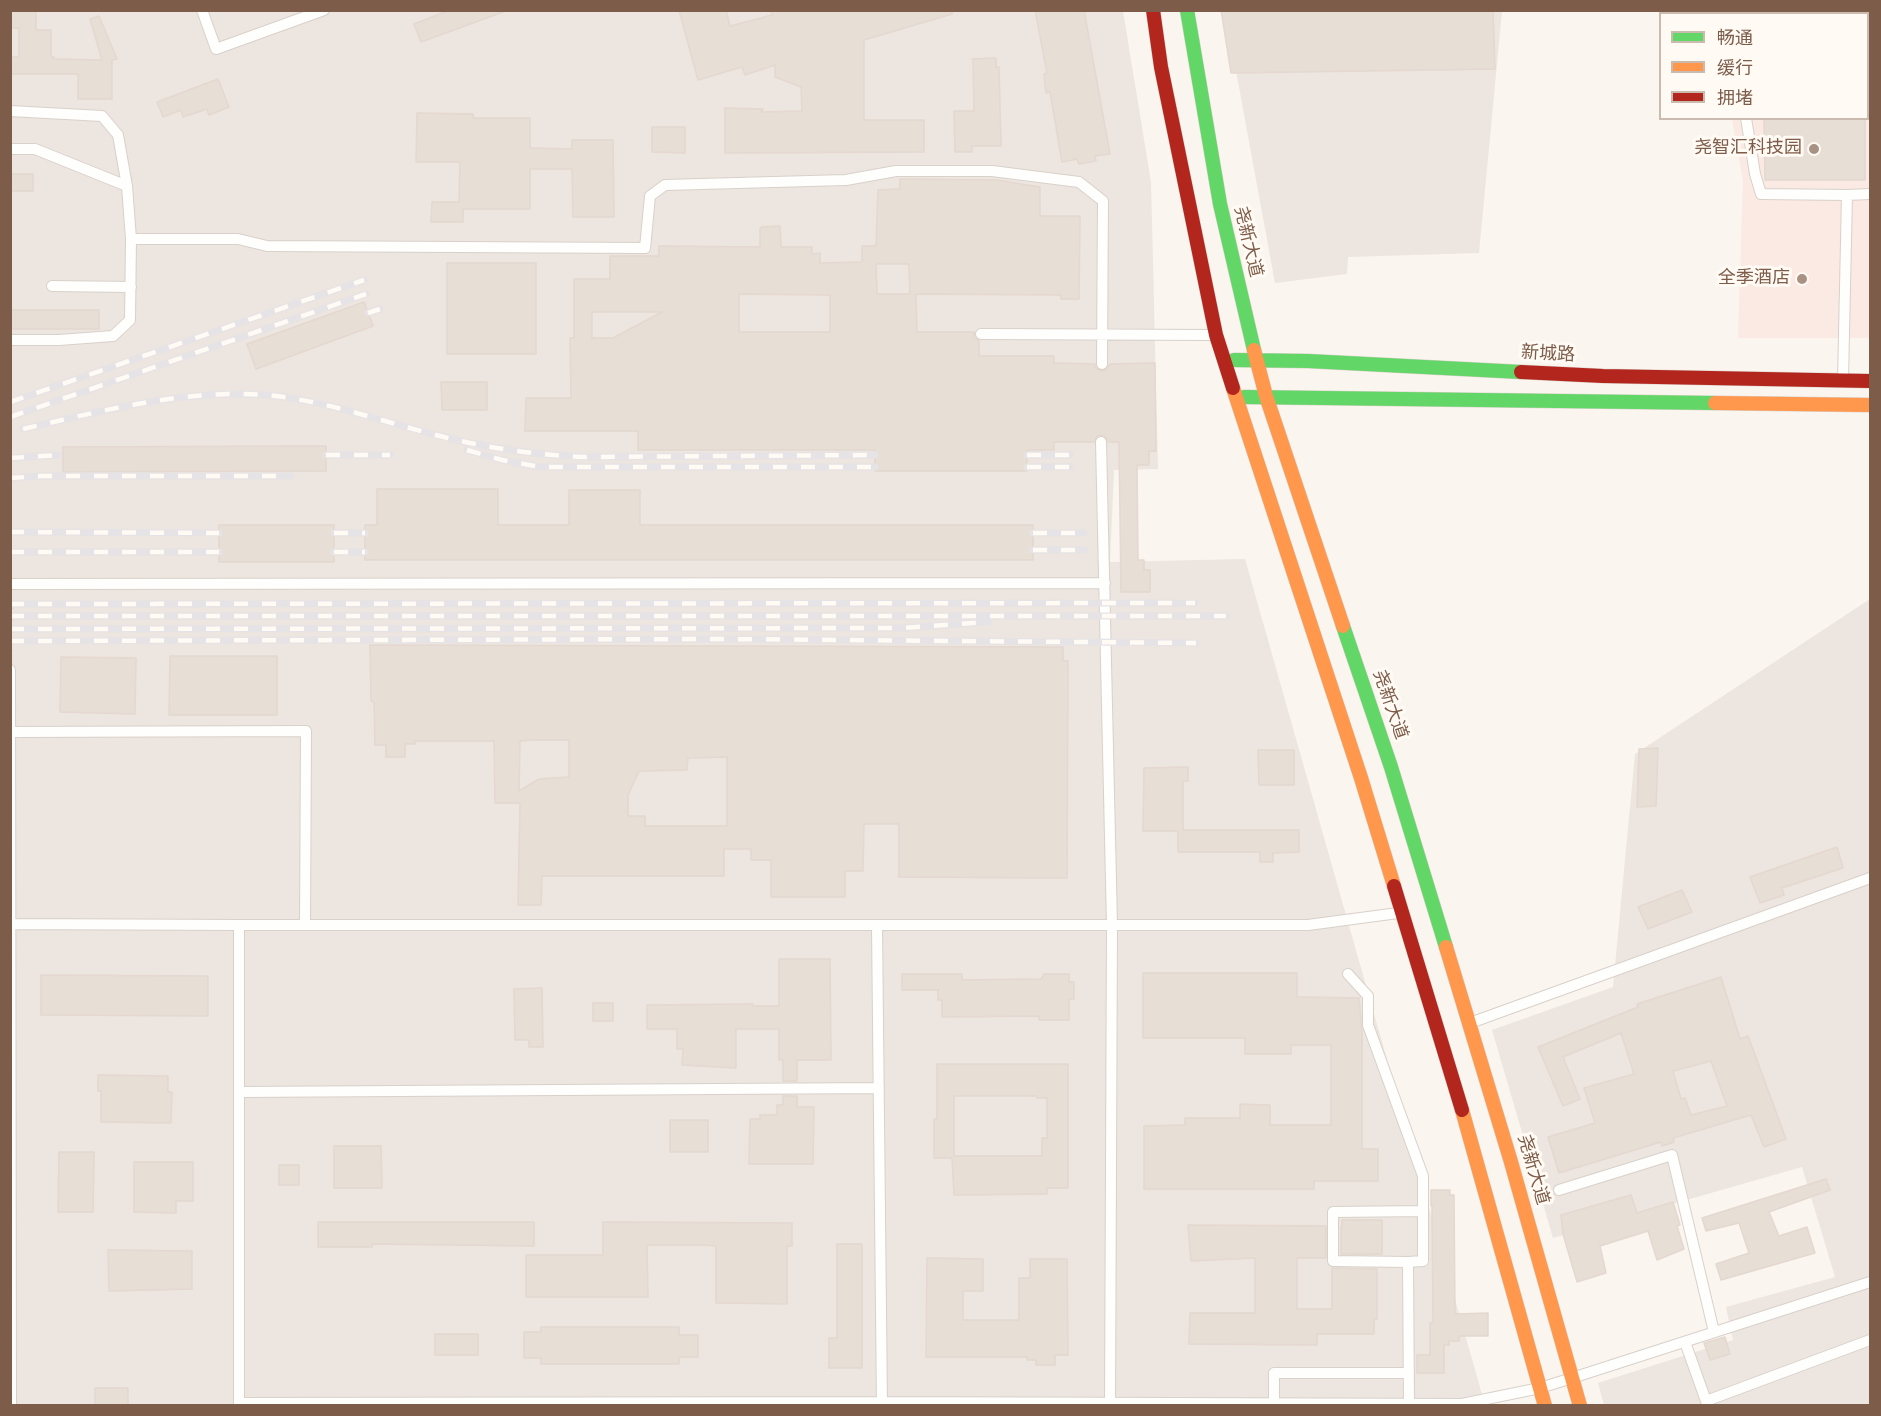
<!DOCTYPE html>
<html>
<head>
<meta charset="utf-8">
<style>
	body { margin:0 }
	#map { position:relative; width:1881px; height:1416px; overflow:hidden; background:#faf5ef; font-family:"Source Sans 3","Noto Sans SC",sans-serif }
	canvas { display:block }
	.frame { position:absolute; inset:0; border:12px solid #7d5c4a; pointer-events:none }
	.legend { position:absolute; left:1659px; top:12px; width:210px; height:108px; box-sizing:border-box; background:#fffaf3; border:2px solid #cbbbaf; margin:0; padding:8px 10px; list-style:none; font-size:18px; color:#7d5c4a }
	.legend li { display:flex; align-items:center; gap:12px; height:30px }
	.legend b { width:30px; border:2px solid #cbbbaf }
</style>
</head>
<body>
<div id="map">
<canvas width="1881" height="1416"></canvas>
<div class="frame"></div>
<ul class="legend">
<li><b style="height:8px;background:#63d668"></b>畅通</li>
<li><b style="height:8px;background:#ff974d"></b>缓行</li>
<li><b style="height:8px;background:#b3261e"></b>拥堵</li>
</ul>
</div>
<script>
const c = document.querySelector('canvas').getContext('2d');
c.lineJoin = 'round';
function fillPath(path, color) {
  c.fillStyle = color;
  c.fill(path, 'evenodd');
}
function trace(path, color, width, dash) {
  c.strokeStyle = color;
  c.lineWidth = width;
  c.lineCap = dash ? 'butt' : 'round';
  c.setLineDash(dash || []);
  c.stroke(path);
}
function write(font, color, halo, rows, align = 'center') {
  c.font = font + ' "Source Sans 3","Noto Sans SC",sans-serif';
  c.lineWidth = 6;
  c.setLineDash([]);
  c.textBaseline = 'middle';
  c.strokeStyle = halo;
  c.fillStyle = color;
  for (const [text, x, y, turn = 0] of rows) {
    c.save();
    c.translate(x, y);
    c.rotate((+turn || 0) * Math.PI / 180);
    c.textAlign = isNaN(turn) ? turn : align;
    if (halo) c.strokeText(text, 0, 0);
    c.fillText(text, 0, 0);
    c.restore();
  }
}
fillPath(new Path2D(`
	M1720 11H1870V338H1738L1743 181 1732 119 1868 118V14H1721Z`), '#faeae3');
fillPath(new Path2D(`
	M10 11H1123L1151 182 1158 469 1114 470 1110 562 1245 559 1485 1405H11Z
	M1225 11H1502L1479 253 1348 257 1347 274 1275 283Z
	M1870 599V1405H1604L1598 1383 1733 1340 1726 1307 1835 1277 1802 1167 1553 1238 1492 1030 1613 987 1635 754Z`), '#ede5df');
const building = new Path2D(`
	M10 10H36V30H51V57H54V59L102 60 90 19 99 16 117 59 112 60V99H78V74H10V57H19V28H10Z
	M450 10H502L503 12 421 42 414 24Z
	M679 10H726L730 26 772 15 771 10H952V14L864 40V120H924V152L725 153V108L763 109 761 112 802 111 801 87 775 77V65L745 75 742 67 698 80Z
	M1035 10H1084L1110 154 1095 156 1096 161 1079 164 1077 159 1062 162 1050 92 1046 93 1044 74 1047 73Z
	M1221 10H1493L1495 69 1231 73Z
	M996 58V67H999L1001 146H972V152H955L954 111H974L973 59Z
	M218 79 229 107 209 115 207 109 183 117 181 110 163 117 157 102Z
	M417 113 473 114V118H530V148L572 149V140H613L614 217H573L572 169H530V209H463V222H431L432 202H459L460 162H416Z
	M1764 118H1865V180H1765Z
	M652 127H685V153L652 152Z
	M10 174H33V191H10Z
	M900 179 997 180 1040 187V216H1080L1079 299H1061V295L916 294 917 332H974V337L979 341V356H1054V363L1095 364 1096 368 1101 371 1106 370 1110 364 1155 363 1156 451H1149V465H1137L1138 560H1144V570H1150V592H1121L1119 442H1109L1104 435 1097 436 1094 442H1054V450H1027V471H875V450H638V431H525L526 398H571L570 338H574V279H610V256H659V246L760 247V228L762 227 780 226 781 247H812V254L820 253V263L862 262V246H876L878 190 900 189ZM876 264H909L910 294H877ZM739 294 830 295V332H739ZM592 312H662L613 338H592Z
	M447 263H536V354H447Z
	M364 302 373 326 256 369 247 344Z
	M10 310H99V329H10Z
	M441 382H487V410H442Z
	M326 446V471L63 472V447Z
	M377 489H498V525H569V490H640V525H1033V560H365V525H377Z
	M219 525H334V562H219Z
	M370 645 1063 647V661H1068L1067 878 899 877V824H864L863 871H845V897H771V860H751V849H724V876H542L541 905H518L520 803H495L494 741H415V744H405V757H386V745H375L374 702 371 701ZM534 740H569V777L539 779 519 791 520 741ZM727 757V826H645V816H628V795L639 771 687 770 688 758Z
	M170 656H277V715H169Z
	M61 657 136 658 135 714 60 712Z
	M1658 748 1656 806 1637 807 1639 749Z
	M1258 750H1294V785H1259Z
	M1188 767V781H1183V830H1299V852L1273 853V862H1260V852H1178V831H1143L1144 768Z
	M1837 847 1843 868 1782 888 1784 895 1760 903 1750 877Z
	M1682 890 1692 912 1648 929 1638 907Z
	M779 959H830L831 1060H797V1081H783V1060H779V1029H736V1068L682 1065 683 1049H677V1029H647V1005L753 1004V1006H779Z
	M1143 973H1297V997L1359 998 1362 1030V1149H1378V1181H1314V1189H1144V1126L1185 1125V1118H1240V1104L1270 1105V1125H1331V1045H1291V1054H1245V1038H1143Z
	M902 974H962V980L1041 979 1044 974H1069V982H1074V999H1069V1020H1039V1016L942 1017V1000H938V990H902Z
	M41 975 208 976V1016L41 1015Z
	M1721 977 1740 1039 1748 1036 1786 1139 1764 1147 1751 1115 1673 1138 1674 1142 1662 1146 1661 1142 1559 1173 1548 1137 1595 1123 1584 1088 1634 1074 1621 1033 1563 1057 1580 1099 1563 1106 1538 1047 1638 1007 1637 1004ZM1711 1061 1727 1106 1691 1115 1685 1098 1681 1099 1673 1071Z
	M542 988 543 1047H529V1040H515L514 989Z
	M593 1003H613V1021H593Z
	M937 1064H1068V1188H1047V1194L954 1195 952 1158H934V1119H937ZM954 1096H1037V1098H1047V1138H1042V1156H954Z
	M98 1075 168 1076V1092H172L171 1123 101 1122V1091H98Z
	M783 1096H797V1107H814L813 1164H749L750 1119H760V1115H777V1105H783Z
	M670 1120H708V1152H670Z
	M334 1146H381L382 1188H334Z
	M59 1152H94L93 1212H58Z
	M134 1162H193V1201H176V1213L134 1212Z
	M279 1165H299V1185H279Z
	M1826 1179 1830 1190 1769 1212 1779 1236 1807 1227 1815 1253 1721 1280 1716 1264 1749 1253 1739 1223 1706 1231 1702 1218Z
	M1431 1190H1450V1195H1454L1455 1314 1488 1313V1336H1459V1341H1449V1345H1444V1373H1417V1355H1430V1323H1433L1432 1206H1431Z
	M1631 1195 1637 1213 1673 1202 1680 1225 1677 1226 1684 1249 1657 1260 1648 1231 1600 1246 1606 1273 1577 1282 1563 1234 1561 1215Z
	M1342 1220H1382V1254H1341V1227H1342Z
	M318 1222H534V1246L372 1244V1247H318Z
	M603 1222 792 1223V1246H787V1304L716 1303V1246L705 1245H647L648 1297H526V1255H603Z
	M1188 1225 1326 1226V1258H1297V1309H1332V1268L1377 1269V1319H1374V1334H1317V1345L1189 1344 1190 1313H1255V1258L1191 1261Z
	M837 1244H862V1368H829V1338H837Z
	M108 1250 192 1251V1289L109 1291Z
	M927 1258 983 1259V1291H963V1320H1019V1278H1030V1259H1067L1068 1355H1055V1365H1036V1360H1027V1357H926Z
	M541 1327H679V1335H698V1357H679V1364H541V1358H524V1332H541Z
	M435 1334H478V1355H435Z
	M1725 1337 1730 1354 1710 1360 1704 1343Z
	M95 1388H128V1406H95Z`);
fillPath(building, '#e7ded5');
trace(building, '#e4d8d0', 1.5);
const lane = new Path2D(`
	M202 10 216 49 324 10
	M1734 10V14
	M1868 56 1870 51
	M1868 79H1870
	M10 111 102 116 118 135 127 186 131 239 130 320 113 336 59 340H10
	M1746 118 1755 174 1761 194 1847 195 1843 380
	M10 149H35L127 186
	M1847 195 1870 194
	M131 239H238L267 246 645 248 650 196 665 185 846 180 896 171H992L1079 182 1103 201 1102 364
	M52 286 131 287
	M981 334 1213 335
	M1101 442 1112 925 1110 1406
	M12 584 1105 583
	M10 670 11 1406
	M11 732 306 731 305 925
	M10 924 239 925H1308L1398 913
	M239 925V1406
	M877 926 882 1406
	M1348 974 1368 996V1025L1423 1176V1211L1333 1212V1261L1408 1262 1409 1406
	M1470 1023 1870 878
	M239 1092 879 1088
	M1559 1190 1672 1155 1714 1332
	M1408 1262 1423 1261V1211
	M1685 1342 1706 1401 1870 1340
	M239 1403 882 1402 1462 1404 1540 1388 1572 1378 1870 1282
	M1274 1403V1373H1409`);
const fast = new Path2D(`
	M1187 10 1220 204 1254 350
	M1234 360 1308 361 1521 372
	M1244 397 1715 403
	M1343 626 1391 767 1446 947`);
const slow = new Path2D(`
	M1254 350 1266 396 1343 626
	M1233 388 1361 778 1394 886
	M1715 403 1870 405
	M1446 947 1511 1162 1580 1406
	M1462 1110 1545 1406`);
const jam = new Path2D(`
	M1153 10 1161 67 1216 335 1233 388
	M1521 372 1603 376 1870 381
	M1394 886 1462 1110`);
trace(lane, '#d8d1ca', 12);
trace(fast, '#dad2ca', 15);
trace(slow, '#dad2ca', 15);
trace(jam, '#dad2ca', 15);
trace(new Path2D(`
	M11 657 12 598`), '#ddd5ce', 3, [1.5, 4.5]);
trace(lane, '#fefefd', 10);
trace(fast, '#63d668', 14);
trace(slow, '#ff974d', 14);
trace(jam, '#b3261e', 14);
const rail = new Path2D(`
	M368 313 380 309
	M10 402 364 280
	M10 417 366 294
	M23 429C102 411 183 389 266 395 332 401 396 427 461 441 501 450 542 455 583 457L875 455
	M467 450 502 460 540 467H875
	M326 455H390
	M1027 455H1070
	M10 458 58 455
	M1027 467H1070
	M10 478 42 476H290
	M10 532 219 533
	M334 533H365
	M1033 533H1084
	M1033 550H1085
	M10 552H219
	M334 552H365
	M10 604 1195 603
	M10 616H1226
	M10 629 902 628 988 622
	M10 641 723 639 1196 643`);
trace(rail, '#e6e3e6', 7);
trace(rail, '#fffaf3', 4.5, [14]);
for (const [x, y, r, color] of [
	[1814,149,6,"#a99284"],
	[1802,279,6,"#a99284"]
]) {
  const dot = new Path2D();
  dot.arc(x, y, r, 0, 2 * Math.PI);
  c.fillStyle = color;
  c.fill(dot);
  trace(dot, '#fffaf3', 2);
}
write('18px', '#7d5c4a', '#fffaf3', [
	["尧智汇科技园",1802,149],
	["全季酒店",1790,279]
], 'right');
write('18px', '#7d5c4a', '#fffaf3', [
	["尧新大道",1247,242,77],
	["新城路",1548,355,3],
	["尧新大道",1389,705,71],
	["尧新大道",1532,1170,74]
]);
</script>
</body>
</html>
